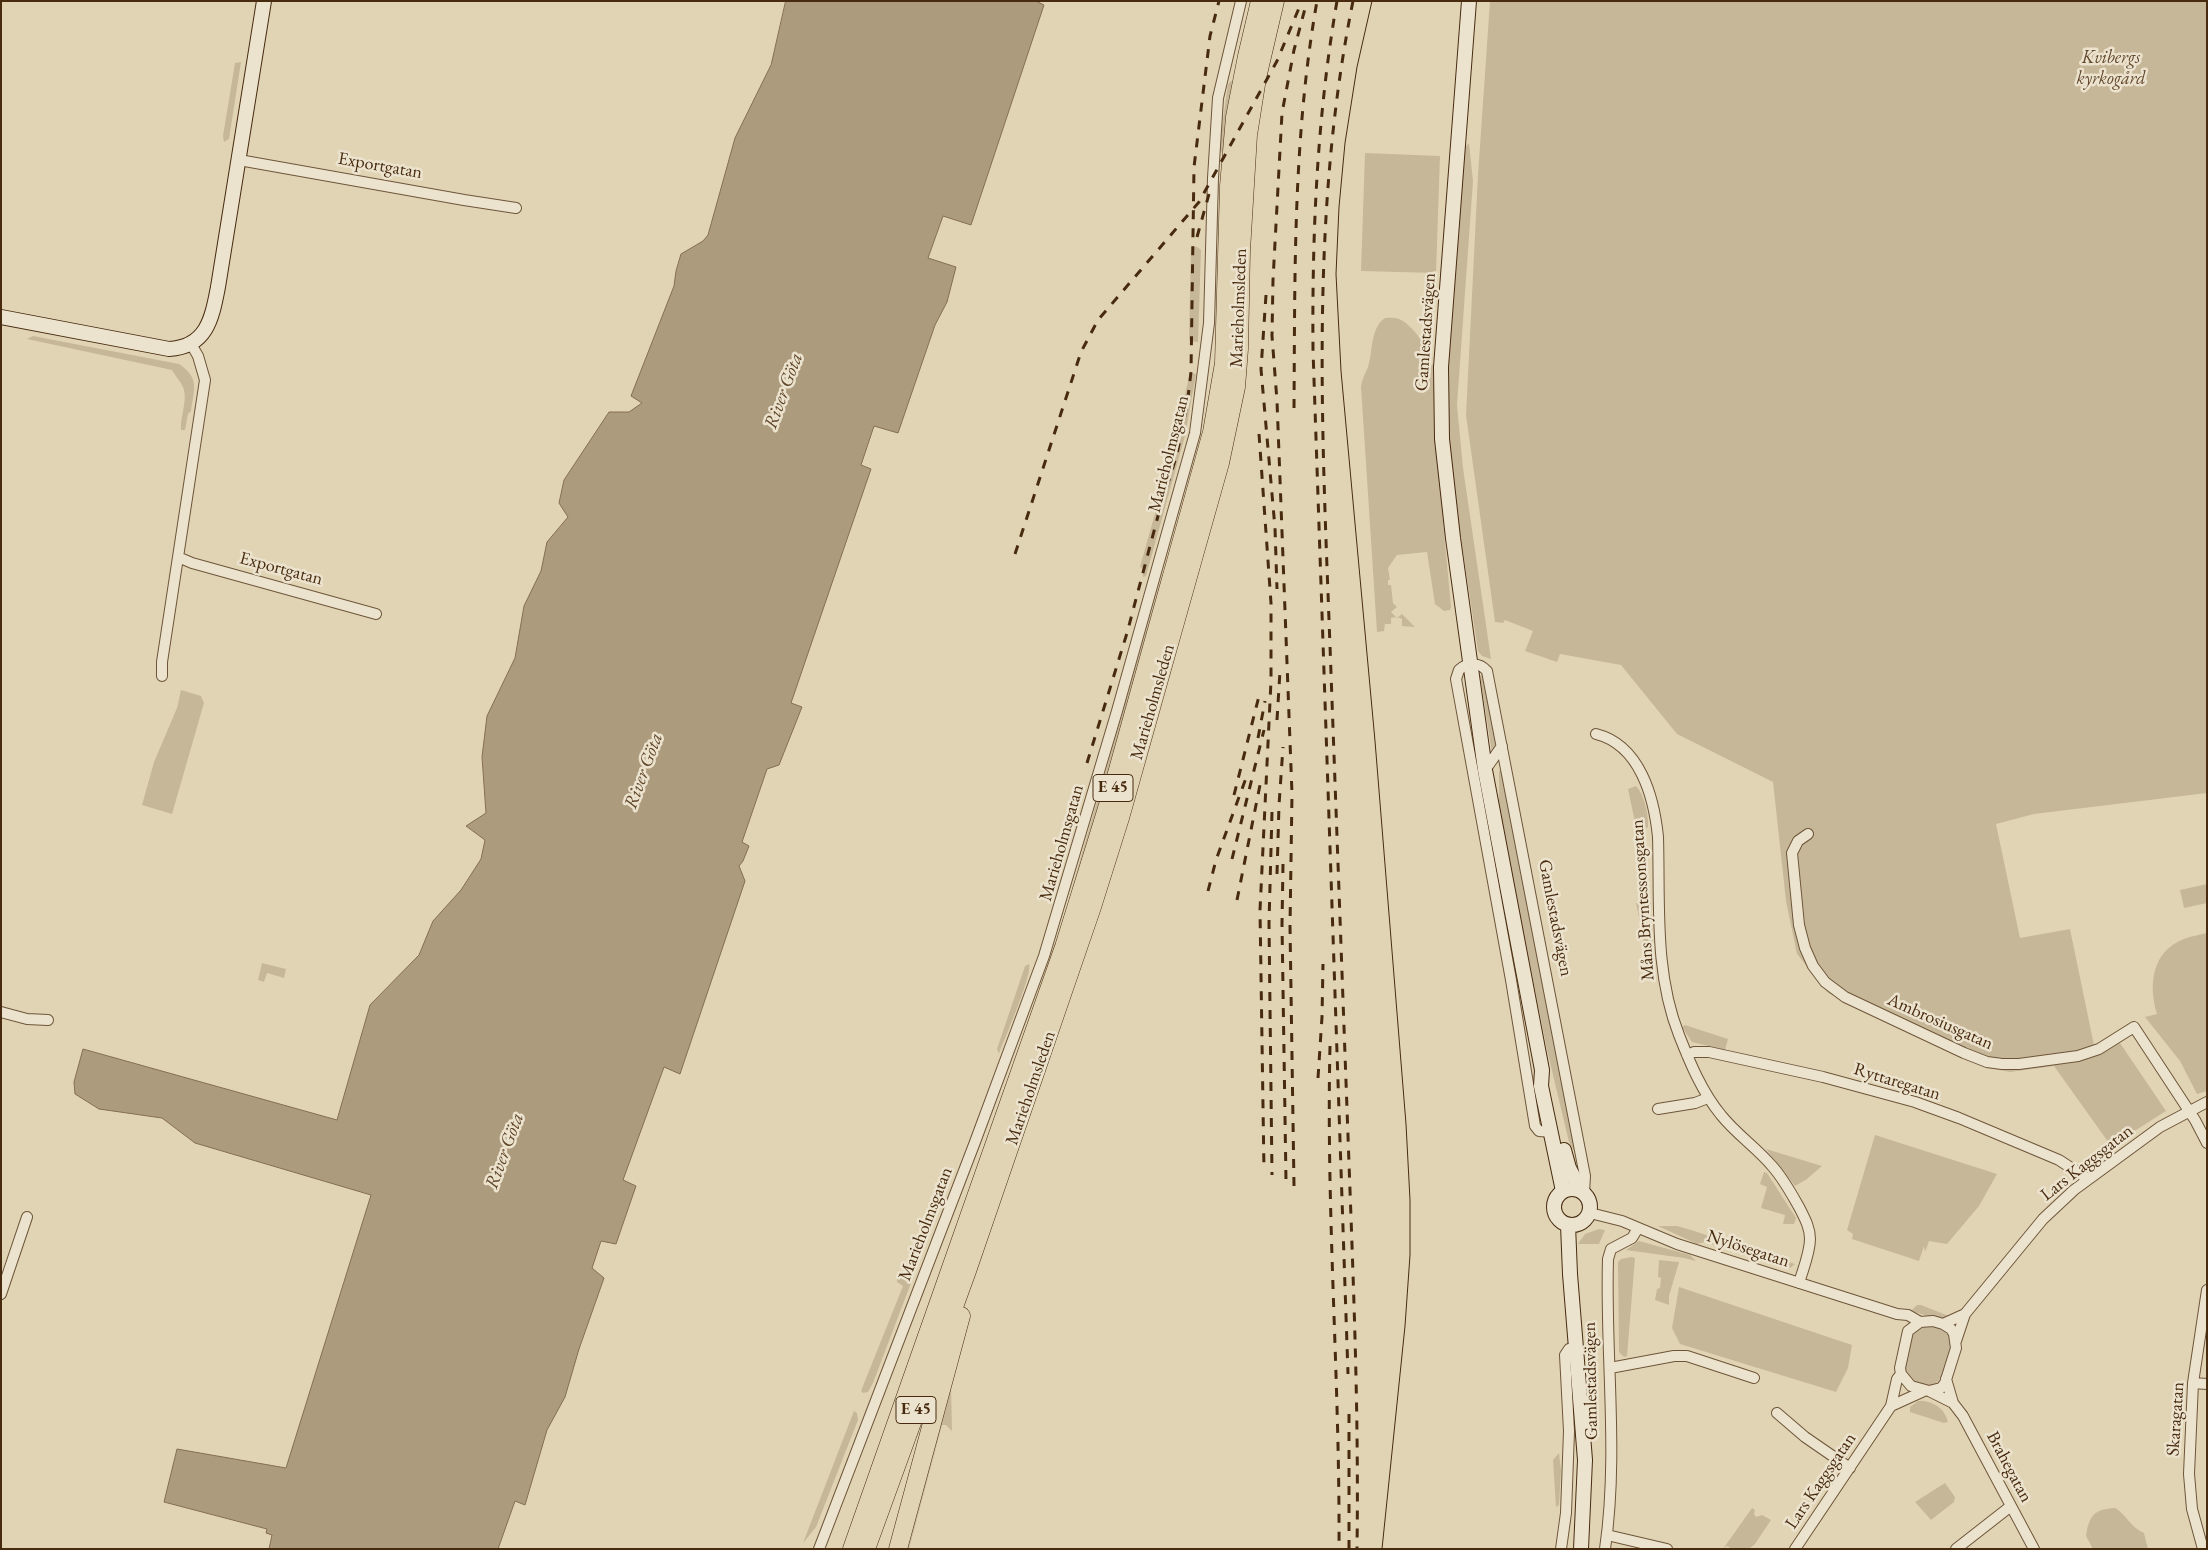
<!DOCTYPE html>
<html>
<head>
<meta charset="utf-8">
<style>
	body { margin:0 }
	#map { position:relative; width:2208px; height:1550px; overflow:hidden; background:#e1d4b5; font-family:"EB Garamond",serif }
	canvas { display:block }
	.frame { position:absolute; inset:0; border:2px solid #482b0f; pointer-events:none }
</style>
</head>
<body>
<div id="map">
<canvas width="2208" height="1550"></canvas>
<div class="frame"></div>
</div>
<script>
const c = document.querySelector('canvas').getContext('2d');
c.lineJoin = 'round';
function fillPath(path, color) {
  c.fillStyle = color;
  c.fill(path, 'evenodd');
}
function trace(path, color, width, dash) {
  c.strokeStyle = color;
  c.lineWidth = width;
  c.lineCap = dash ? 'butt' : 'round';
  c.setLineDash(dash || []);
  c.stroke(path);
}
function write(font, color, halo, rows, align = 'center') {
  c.font = font + ' "EB Garamond",serif';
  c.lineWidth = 5;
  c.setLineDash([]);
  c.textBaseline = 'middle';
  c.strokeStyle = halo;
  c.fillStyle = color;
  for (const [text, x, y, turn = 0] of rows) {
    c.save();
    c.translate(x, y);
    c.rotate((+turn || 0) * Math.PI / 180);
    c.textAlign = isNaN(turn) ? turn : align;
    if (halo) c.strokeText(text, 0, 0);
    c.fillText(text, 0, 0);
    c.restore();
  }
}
fillPath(new Path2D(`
	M1490 1H2207V793L2034 814 1996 824 2020 938 2070 929 2096 1055 2120 1043 2166 1111 2111 1146 2054 1066 2010 1072 1988 1068 1828 993 1797 954 1786 901 1773 782 1677 734 1621 665 1560 654 1557 662 1525 651 1533 631 1505 620 1503 623 1495 622 1466 415 1478 175Z
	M241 62 229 139 224 142 223 136 235 63Z
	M1231 81H1233L1223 150 1218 155 1228 84Z
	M1469 143 1473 181 1457 405 1463 468 1491 659 1482 656 1478 651 1459 526 1449 444 1448 409V365L1465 147Z
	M1365 153 1440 156 1436 273 1361 271Z
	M1191 246 1197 247 1201 250 1198 342 1190 341 1189 339Z
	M1385 318C1390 318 1395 317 1401 320 1411 324 1429 349 1433 359L1426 360V365H1432L1433 363 1436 445 1451 607 1450 610 1444 611 1435 604 1427 552 1397 555 1388 568 1390 580H1388V585H1391L1393 603 1397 607 1391 612 1397 618 1402 614 1415 627 1402 626V619C1399 617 1394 617 1391 618V624H1385L1384 631 1377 632 1361 387C1362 379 1365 374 1368 367 1373 352 1370 328 1385 318Z
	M33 336 179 364C200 378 194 389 191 411L188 414 185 430H181C180 417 187 403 184 390 183 384 175 376 172 370L27 339Z
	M1190 373 1196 374 1185 436 1146 576 1143 577 1142 568 1140 567 1166 474Z
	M1165 574 1090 839 1038 1002H1036L1066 909 1162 575Z
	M1482 674 1495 737V747L1492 753 1480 676Z
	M181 690 201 696 204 703 172 814 142 805 154 762 177 708Z
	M1499 771H1502L1576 1154 1569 1142 1547 1050 1499 810Z
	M1636 786C1644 794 1649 815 1648 827L1638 836 1628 789Z
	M2207 884V903L2184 908 2180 890Z
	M1649 900 1651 901 1653 958 1648 961 1636 903Z
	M2207 933V1091L2197 1094 2180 1061 2145 1017 2157 1014C2148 985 2152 951 2184 939 2191 936 2199 935 2207 933Z
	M262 963 286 969 284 978 267 973 264 982 258 980Z
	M1029 964C1033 974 1004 1040 999 1054L997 1049 1025 966Z
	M1685 1025 1728 1039 1725 1050 1692 1042 1682 1027Z
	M1875 1135 1997 1174 1979 1206 1947 1244 1929 1241 1925 1252 1924 1246 1919 1261 1852 1239 1853 1234 1847 1230Z
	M1766 1149 1822 1166 1807 1179 1795 1186Z
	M1764 1172 1767 1173 1796 1218 1794 1224H1783L1785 1215 1761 1208 1767 1187 1760 1184Z
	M1658 1226H1677L1691 1230 1795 1264 1790 1268H1785L1705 1242 1697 1244Z
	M1599 1229 1605 1230 1599 1244H1578L1585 1234Z
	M1639 1241 1690 1255 1696 1261 1684 1258 1626 1250Z
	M1632 1257 1635 1258 1627 1356 1624 1357 1619 1352 1618 1262 1621 1259Z
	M1659 1260 1679 1262 1669 1296V1305L1655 1300 1657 1289 1660 1288 1661 1278 1658 1277Z
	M903 1273 910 1277 911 1283 873 1383 868 1392 863 1393 861 1391 903 1286 897 1282V1278Z
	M1679 1287 1852 1345 1848 1368 1836 1392 1680 1344 1672 1328Z
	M1917 1305H1921L1949 1316 1938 1319 1911 1311Z
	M1928 1325C1936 1327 1947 1330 1950 1339 1953 1346 1949 1355 1947 1362 1939 1388 1930 1393 1906 1377 1903 1360 1907 1340 1918 1327Z
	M949 1382 951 1387 952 1431 946 1425H942L909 1549H905Z
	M1918 1401C1932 1400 1945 1408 1948 1422L1944 1423 1910 1412V1407Z
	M854 1411 857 1413 858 1420 816 1527 803 1543Z
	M1559 1453 1561 1470 1559 1505 1556 1507 1553 1460Z
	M1945 1483 1955 1497 1954 1502 1931 1520 1915 1502Z
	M1752 1508 1755 1510 1754 1514 1756 1517 1762 1515 1771 1520 1755 1544 1749 1549H1732L1727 1546 1723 1549Z
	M2115 1508C2128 1516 2129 1526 2144 1533L2148 1549H2093L2086 1536C2089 1515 2095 1509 2115 1508Z`), '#c7b799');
const water = new Path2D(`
	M786 1H1036L1044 5 971 225 943 216 928 258 956 267 947 302 935 325 898 433 874 426 861 465 871 469 791 703 802 707 779 765 767 769 742 842 749 846 743 861 739 866 745 881 680 1074 664 1067 623 1180 636 1186 616 1244 601 1241 592 1268 604 1278 579 1349 565 1397 547 1430 525 1505 515 1501 498 1549H269L272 1535 266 1533 267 1529 164 1502 177 1449 286 1468 371 1195 195 1143 162 1118 99 1109 75 1094 74 1082 83 1049 337 1120 370 1005 419 955 433 921 461 890 481 859 485 840 466 826 486 813 482 757 487 716 515 658 524 606 541 571 547 542 568 517 559 503 564 480 609 412H629L642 403 631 396 674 286 676 271 681 254 703 241 708 235 735 138 771 65Z`);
fillPath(water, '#ad9b7d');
trace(water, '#856e51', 1);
const street = new Path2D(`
	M239 160 464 200 516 208
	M178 557 192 563 376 614
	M162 676V662L205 380 198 356 191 344
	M1596 734C1640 745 1654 797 1658 837 1660 903 1654 972 1679 1035 1690 1063 1702 1092 1721 1115 1736 1134 1757 1148 1772 1166 1783 1178 1791 1193 1799 1207 1804 1217 1810 1227 1810 1239 1810 1253 1803 1269 1799 1283
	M1485 770 1502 746
	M1808 834 1798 841 1792 853 1799 925 1805 948 1813 966 1825 982 1845 997 1964 1053 1987 1062 2002 1064H2019L2078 1056 2099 1049 2134 1027 2195 1120 2207 1143
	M1 1012 27 1019 48 1020
	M1687 1055 1694 1052H1709L1823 1077 1915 1102 1959 1118 2059 1160 2088 1179
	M1658 1109 1695 1103 1708 1098
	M1552 1132 1539 1131 1535 1126 1511 980 1456 679 1459 670C1468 662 1479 662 1487 671L1585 1176 1584 1193
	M1590 1213 1622 1221 1677 1244 1897 1314 1908 1315 1920 1322
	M1 1294 27 1217
	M1943 1324 1965 1314 2043 1219 2074 1190 2160 1127 2207 1102
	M1956 1341 1965 1314
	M1610 1368 1674 1356H1687L1754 1378
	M1946 1379 1953 1403 1963 1416 2034 1549
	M2193 1383 2207 1384
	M1929 1391 1941 1388 1945 1383 1956 1348 1954 1334 1951 1329 1943 1324 1933 1321 1920 1322 1908 1331 1900 1368 1901 1374 1911 1386 1929 1391 1953 1403
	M1891 1406 1924 1391
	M1777 1413 1805 1437 1850 1468
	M1607 1535 1667 1549
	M819 1549 975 1142 1044 956 1117 711 1195 433 1209 323 1213 178 1218 98 1241 1
	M1561 1549 1566 1513 1569 1431 1565 1355 1569 1349 1576 1348
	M1605 1549C1619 1453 1605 1355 1608 1259L1611 1249 1632 1238 1638 1228
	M1795 1549 1891 1406 1897 1379 1901 1374
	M1956 1549 2011 1506
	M2203 1549 2192 1509 2189 1474 2193 1383 2207 1290`);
const secondary = new Path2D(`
	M1469 1 1441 367 1442 439 1453 538 1485 770 1542 1070 1541 1086 1563 1191
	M1 317 169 349C207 347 212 318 218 287L264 1
	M1564 1150 1569 1168 1581 1191
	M1554 1207a18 18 0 1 1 36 0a18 18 0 1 1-36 0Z
	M1568 1225 1570 1274 1585 1460 1581 1549`);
const highway = new Path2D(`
	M852 1549 1064 947 1109 802 1212 432 1224 363 1229 186 1235 117 1247 56 1260 1
	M866 1549 967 1271 1092 907 1120 818 1220 463 1236 387 1239 349 1241 251 1248 135 1257 78 1275 1
	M898 1549 961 1316`);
trace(street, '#6e5538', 12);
trace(secondary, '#482b0f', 16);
trace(highway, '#482b0f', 19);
trace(street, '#ece3cf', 10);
trace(secondary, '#ece3cf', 14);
trace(highway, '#e1d4b5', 18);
trace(new Path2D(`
	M1372 1 1357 67 1345 143 1339 207 1336 274 1341 371 1375 741 1406 1124 1410 1200V1255L1405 1326 1382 1549`), '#482b0f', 1);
trace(new Path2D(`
	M1337 1C1317 116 1312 233 1313 350L1348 1374
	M1353 1C1310 213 1322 431 1330 646 1336 809 1342 973 1348 1136 1353 1274 1359 1411 1357 1549
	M1197 237 1209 194
	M1266 295 1261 369 1275 528 1277 589
	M1294 408C1295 272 1293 136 1317 1
	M1259 434 1271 603V681L1260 910 1264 1171
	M1015 554 1081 352 1098 320 1199 202 1277 61 1299 8
	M1277 720 1280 671
	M1258 738 1265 701
	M1087 763 1127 633 1158 516 1177 454 1187 406 1191 372 1194 167 1210 36 1219 1
	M1234 795 1259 696
	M1272 812 1269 923 1272 1175
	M1232 859 1264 730
	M1283 864 1282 924 1286 1181
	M1277 874 1279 805 1283 747
	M1208 891 1216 860 1246 778
	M1237 900 1260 785
	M1330 1046C1326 1214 1340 1381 1339 1549
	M1318 1078 1322 1017 1323 964
	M1294 1186 1290 926 1292 794 1277 401 1272 336 1273 280 1282 113 1294 50 1307 1
	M1349 1549V1406`), '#482b0f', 3, [9, 9]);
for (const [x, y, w] of [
	[1113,788,40],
	[916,1410,40]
]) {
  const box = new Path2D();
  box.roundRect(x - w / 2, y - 13.5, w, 27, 4);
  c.fillStyle = '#ece3cf';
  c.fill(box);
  trace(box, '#482b0f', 1);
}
write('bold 16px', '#482b0f', null, [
	["E 45",1113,788],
	["E 45",916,1410]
]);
write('italic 18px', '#61472b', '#ece3cf', [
	["Kvibergs",2111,58],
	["kyrkogård",2111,79]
]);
write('18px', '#482b0f', '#ece3cf', [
	["Exportgatan",380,166,10],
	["Marieholmsleden",1239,308,-88],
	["Gamlestadsvägen",1426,332,-86],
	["Marieholmsgatan",1169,454,-76],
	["Exportgatan",281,569,15],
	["Marieholmsleden",1153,702,-74],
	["Marieholmsgatan",1062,843,-74],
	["Måns Bryntessonsgatan",1643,900,-94],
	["Gamlestadsvägen",1555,918,79],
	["Ambrosiusgatan",1940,1022,24],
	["Ryttaregatan",1897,1082,17],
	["Marieholmsleden",1031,1088,-71],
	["Lars Kaggsgatan",2087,1163,-38],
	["Marieholmsgatan",926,1224,-69],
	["Nylösegatan",1748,1249,18],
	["Gamlestadsvägen",1591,1381,-91],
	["Skaragatan",2176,1419,-86],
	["Brahegatan",2009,1467,62],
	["Lars Kaggsgatan",1821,1481,-56]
]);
write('italic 19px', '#61472a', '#ece3cf', [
	["River Göta",784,391,-70],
	["River Göta",644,771,-70],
	["River Göta",505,1151,-70]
]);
</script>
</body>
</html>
